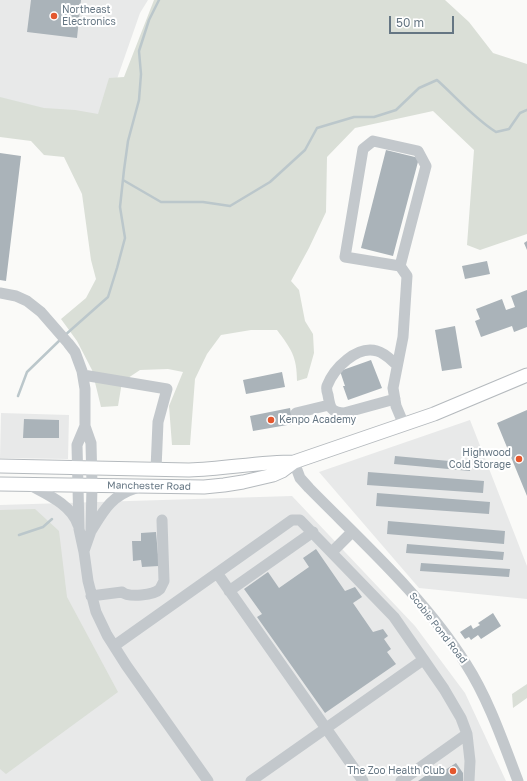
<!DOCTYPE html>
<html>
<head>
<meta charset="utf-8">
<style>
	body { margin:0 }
	#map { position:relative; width:527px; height:781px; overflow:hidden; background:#fafaf8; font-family:"Golos Text",sans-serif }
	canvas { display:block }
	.scale { position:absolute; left:389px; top:16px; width:65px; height:18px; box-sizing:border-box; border:2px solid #657683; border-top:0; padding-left:5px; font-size:12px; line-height:14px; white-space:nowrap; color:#657683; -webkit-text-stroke:3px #fff; paint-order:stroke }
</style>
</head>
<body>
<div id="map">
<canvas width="527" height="781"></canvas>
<div class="scale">50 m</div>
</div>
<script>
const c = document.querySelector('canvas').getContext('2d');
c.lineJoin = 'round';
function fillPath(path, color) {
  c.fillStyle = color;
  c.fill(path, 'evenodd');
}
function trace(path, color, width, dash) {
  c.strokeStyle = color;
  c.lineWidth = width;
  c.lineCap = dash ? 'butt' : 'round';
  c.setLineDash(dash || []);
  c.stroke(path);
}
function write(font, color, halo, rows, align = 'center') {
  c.font = font + ' "Golos Text",sans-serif';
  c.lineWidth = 4;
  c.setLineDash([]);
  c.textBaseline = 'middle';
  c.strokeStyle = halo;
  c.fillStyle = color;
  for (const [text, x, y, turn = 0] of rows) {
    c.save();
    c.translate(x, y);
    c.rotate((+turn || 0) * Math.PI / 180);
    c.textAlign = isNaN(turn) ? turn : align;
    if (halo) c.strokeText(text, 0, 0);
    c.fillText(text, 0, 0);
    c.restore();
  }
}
fillPath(new Path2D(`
	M0 0H148L140 13 118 76 103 142 0 101Z
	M1 413 69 415 68 459 0 458Z
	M470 420 527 566V599L419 588 319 472Z
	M292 496 415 626 465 693 506 781H0V505Z`), '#e8e9e9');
fillPath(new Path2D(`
	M154 0H445L469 22 493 53 527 64V234L480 250 467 245 474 150 433 111 355 128 327 157 326 212 309 248 291 281 299 290 305 321 313 334 314 353 307 378 297 381C297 356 291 349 277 330H251L221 335 207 354 195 379 190 445H172L169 406 183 372 168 369 140 370 122 382 118 406 101 407 92 370 77 341 61 319 86 298 96 279 91 260 82 194 64 157 44 155 31 141 0 137V97L44 108 75 110 98 114 109 78 124 77Z
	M35 509 59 531 67 597 118 692 6 774 0 769V510Z
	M527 684V698L513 708 512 694Z`), '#dadfd7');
trace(new Path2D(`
	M123 180 161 202H203L230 206 270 182 305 150 317 128 354 117H374L396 110 419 88 437 80C456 97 474 118 496 132L509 129 520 113 527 110
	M64 336 108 297 117 268 125 238 120 207 124 170 128 141 139 100 141 74 139 51 149 20 159 0
	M18 396 27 372 61 339
	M19 535 43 527 52 519`), '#bbc7cb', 2.5);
fillPath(new Path2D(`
	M31 0H81L77 38 27 32Z
	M386 150 419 158 393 256 361 248Z
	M0 153 21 156 6 281 0 280Z
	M527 241V250L524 243Z
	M487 261 490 274 465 279 462 266Z
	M527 290V327L514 332 512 326 481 337 475 321 480 319 476 309 502 299 506 310 515 307 511 296Z
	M455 326 462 368 442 371 435 330Z
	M371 360 382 388 348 400 343 386H345L340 371Z
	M282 372 285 387 246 394 243 380Z
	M290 408 293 424 253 431 250 416Z
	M527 410V496L497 423Z
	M24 419 59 420V438H23Z
	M395 456 471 463 470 471 394 464Z
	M368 472 484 481 483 493 367 485Z
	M377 493 490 502 489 514 376 506Z
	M388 521 505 531 504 544 387 534Z
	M156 532 159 566 142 567 141 560 133 561 132 541H141V533Z
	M407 544 504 552 503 560 406 553Z
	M316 549 345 591 355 587 362 597 353 603 373 632 383 629 388 636 384 639 391 649 387 652 396 664 325 713 257 617 262 614 244 589 268 572 279 588 309 567 303 558Z
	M421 563 510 569 509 577 420 571Z
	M493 613 501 626 481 639 478 635 471 640 469 637 465 639 460 632 471 625 473 629 480 625 478 623Z
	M456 763 463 773V781H418L435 769 439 774Z`), '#aab3b9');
const major = new Path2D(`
	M0 466 189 470C224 469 259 462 294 462
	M0 484 204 487 224 485 243 482 273 475 282 471 294 462 434 414 527 375`);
trace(major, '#b5babe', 15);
trace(new Path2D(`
	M400 266 345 257 363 149 373 141 418 151 426 166 400 266 407 276 403 337 393 388 396 406 404 425
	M0 293 16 296 27 301 41 312 68 343 75 352 82 371 85 389V426L91 443 92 485 91 531 84 551
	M83 375 167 389 158 422 156 469
	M395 399 344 413C330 412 330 407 328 395 327 392 326 389 327 386 334 368 357 345 377 351 385 353 391 360 397 365
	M296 413 329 405
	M85 426 77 445 79 529 84 552 88 581 96 612 107 635 126 665 208 781
	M294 462 300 478 309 488C363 543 425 598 466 664 489 700 503 742 518 781
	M28 484C46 494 71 504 78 525
	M91 531C104 510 111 496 136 488
	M332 552 352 532
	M217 573 363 781
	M229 591 313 532
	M91 596 122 592C129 598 154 595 160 589L164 581 162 520
	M114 646 292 520H300L394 617 444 689 461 718 467 734 470 761 469 781
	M251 781 423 660
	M401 781 467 734`), '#c3c8cc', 11);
trace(major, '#fff', 13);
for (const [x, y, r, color] of [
	[54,16,4,"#e4572e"],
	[271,420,4,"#e4572e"],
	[519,459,4,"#e4572e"],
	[453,771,4,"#e4572e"]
]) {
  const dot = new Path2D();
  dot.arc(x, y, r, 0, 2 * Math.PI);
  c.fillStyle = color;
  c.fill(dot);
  trace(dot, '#fff', 1.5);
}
write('10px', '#657683', '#fff', [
	["Northeast",62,10],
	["Electronics",62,22],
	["Kenpo Academy",279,420],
	["Highwood",511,453,"right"],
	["Cold Storage",511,465,"right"],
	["The Zoo Health Club",445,771,"right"]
], 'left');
write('10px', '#657683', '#fff', [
	["Manchester Road",149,486,1],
	["Scobie Pond Road",438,628,52]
]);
</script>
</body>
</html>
